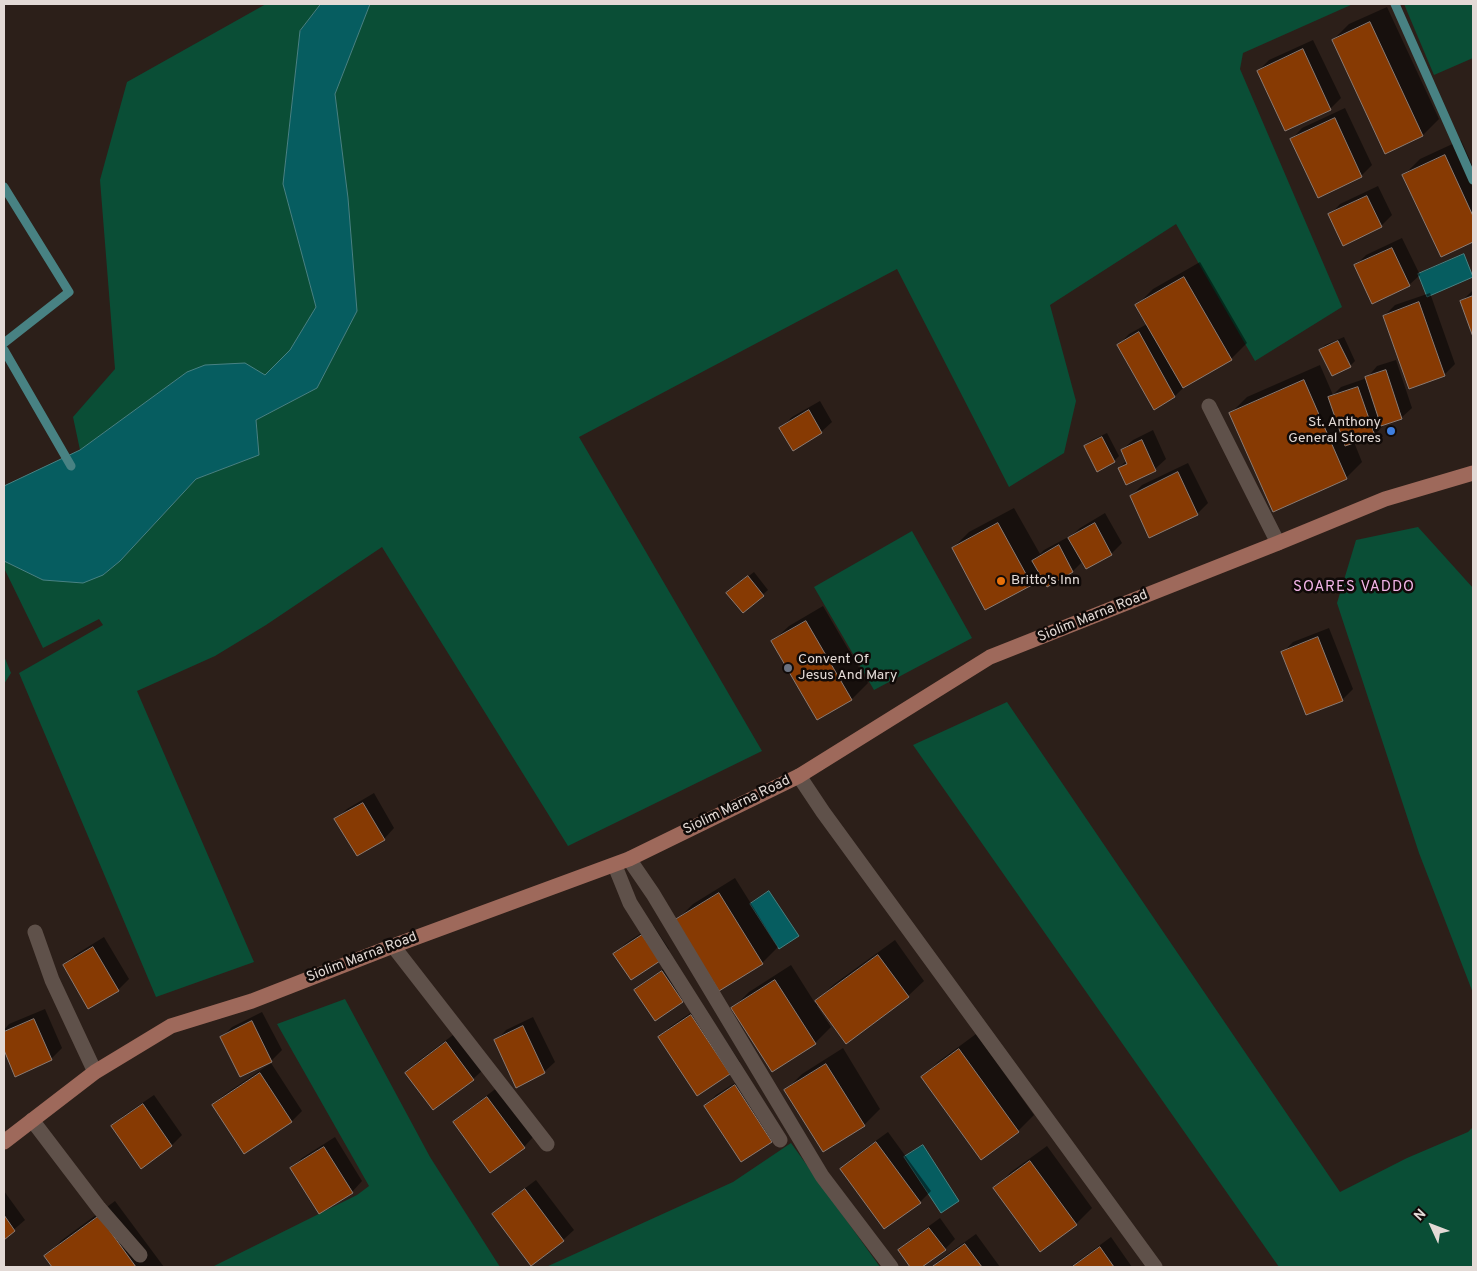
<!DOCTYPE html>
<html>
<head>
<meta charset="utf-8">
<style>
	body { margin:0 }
	#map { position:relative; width:1477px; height:1271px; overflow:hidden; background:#2c1f19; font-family:Overpass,sans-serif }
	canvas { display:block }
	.frame { position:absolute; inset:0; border:5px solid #e3dad6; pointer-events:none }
	.north { position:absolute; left:1407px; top:1201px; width:50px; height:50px; -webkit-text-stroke:4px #100a08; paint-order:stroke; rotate:313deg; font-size:14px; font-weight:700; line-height:20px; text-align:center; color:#e3dad6 }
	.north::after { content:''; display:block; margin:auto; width:18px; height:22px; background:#e3dad6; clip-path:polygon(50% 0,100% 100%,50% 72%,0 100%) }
</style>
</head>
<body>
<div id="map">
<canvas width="1477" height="1271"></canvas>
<div class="frame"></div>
<div class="north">N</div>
</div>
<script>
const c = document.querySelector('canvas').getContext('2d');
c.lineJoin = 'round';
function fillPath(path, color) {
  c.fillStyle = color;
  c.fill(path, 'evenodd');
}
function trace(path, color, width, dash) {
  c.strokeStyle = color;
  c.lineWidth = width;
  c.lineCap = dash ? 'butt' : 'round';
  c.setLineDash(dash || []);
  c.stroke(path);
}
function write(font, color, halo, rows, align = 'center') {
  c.font = font + ' Overpass,sans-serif';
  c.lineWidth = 5;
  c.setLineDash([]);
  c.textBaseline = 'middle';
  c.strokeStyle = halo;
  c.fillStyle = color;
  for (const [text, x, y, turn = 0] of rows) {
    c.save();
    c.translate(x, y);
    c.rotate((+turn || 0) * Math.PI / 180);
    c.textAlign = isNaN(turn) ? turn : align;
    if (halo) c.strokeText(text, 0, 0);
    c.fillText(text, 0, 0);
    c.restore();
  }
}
fillPath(new Path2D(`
	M266 4H321L300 31 283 184 316 307 290 350 265 375 187 372 80 450 73 417 115 369 100 180 127 82Z
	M370 4H1353L1243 53 1240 69 1342 307 1255 361 1176 224 1050 305 1076 401 1064 453 1009 487 897 269 579 437 762 751 568 846 382 547 266 625 215 656 137 691 254 962 156 997 19 673 103 625 99 619 43 648 4 568V561L43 580 103 575 120 561 196 479 259 455 256 420 317 388 357 311 348 198 335 94Z
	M1404 4H1473V58L1434 75Z
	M1418 527 1473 588V993L1419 853 1337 603 1356 540Z
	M912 531 972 638 874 690 814 587Z
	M4 656 11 673 4 684Z
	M1007 702 1340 1192 1407 1158 1468 1132 1473 1127V1267H1279L913 745Z
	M345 999 430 1157 500 1267H212L357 1195 369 1186 277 1024Z
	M791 1143 880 1267H546L733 1182Z`), '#0a4e36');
const water = new Path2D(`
	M321 4H370L335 94 348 198 357 311 317 388 256 420 259 455 196 479 120 561 103 575 83 583 43 580 4 561V486L80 450 187 372 205 365 245 363 265 375 290 350 316 307 283 184 300 31Z
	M1464 254 1473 277 1427 297 1418 274Z
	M769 891 799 936 779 949 750 904Z
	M923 1145 959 1201 941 1213 904 1157Z`);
fillPath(water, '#065d60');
trace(water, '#488283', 1);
fillPath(new Path2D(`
	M1387 7 1439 119 1423 135 1333 40 1349 24Z
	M1313 40 1341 98 1330 109 1258 71 1269 60Z
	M1345 108 1372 165 1361 176 1292 139 1302 128Z
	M1461 140 1473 167V241L1442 256 1404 175 1420 159Z
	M1378 186 1392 215 1381 226 1330 215 1340 204Z
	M1402 238 1420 275 1409 285 1355 266 1366 255Z
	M1200 262 1247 343 1231 359 1185 386 1175 396 1119 345 1129 334 1147 324 1137 305 1153 289Z
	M1473 290V334L1462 301Z
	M1430 293 1455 364 1444 375 1384 316 1395 305Z
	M1344 337 1355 361 1350 366 1320 350 1325 345Z
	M1396 360 1412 408 1401 418 1385 424 1375 434 1354 442 1362 462 1346 478 1231 413 1247 397 1320 365 1333 395 1341 387 1367 378 1377 366Z
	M820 401 832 422 821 432 781 428 792 417Z
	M1153 430 1166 459 1155 469 1126 483 1119 468 1127 460 1122 450 1133 440Z
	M1107 433 1119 456 1114 461 1085 446 1090 441Z
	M1188 463 1208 503 1197 514 1131 496 1142 485Z
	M1014 508 1040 554 1044 550 1070 536V537L1080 528 1105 513 1122 543 1111 554 1086 568 1083 561 1073 571 1047 586 1041 574 1031 584 953 548 969 532Z
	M754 572 768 590 743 612 733 588Z
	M823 606 868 683 852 699 818 719 773 641 789 626Z
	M1329 628 1353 689 1342 700 1283 652 1293 642Z
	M374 793 394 828 384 839 336 819 347 809Z
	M735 878 778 947 762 963 677 920 693 904Z
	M653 925 669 949 659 960 615 954 625 944Z
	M104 937 129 979 118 990 89 1007 64 965 75 955Z
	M895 940 924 981 908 996 819 1005 817 1006 831 1027 815 1043 733 1008 749 992 791 965 815 1003 833 985Z
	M673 962 692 991 682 1001 636 990 647 980Z
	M702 1005 740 1062 659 1037 670 1027Z
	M45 1009 62 1048 51 1059 6 1051 4 1053V1030L9 1024Z
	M262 1012 282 1050 271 1061 222 1037 232 1027Z
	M533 1017 555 1062 544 1072 496 1041 506 1030Z
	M457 1032 484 1069 473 1079 407 1073 417 1062Z
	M976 1034 1034 1115 1018 1131 981 1158 922 1078 938 1062Z
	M843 1048 880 1109 864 1125 824 1151 786 1090 802 1074Z
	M271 1063 302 1111 292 1121 244 1152 213 1105 224 1095Z
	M746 1076 782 1130 771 1141 705 1106 716 1095Z
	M498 1087 534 1136 524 1147 454 1122 465 1112Z
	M154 1095 182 1135 172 1145 141 1167 113 1127 123 1116Z
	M888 1132 931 1191 920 1202 842 1169 852 1158Z
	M335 1137 362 1181 352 1192 292 1168 302 1158Z
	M1047 1146 1092 1208 1076 1224 995 1188 1011 1172Z
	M536 1180 574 1230 563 1240 494 1214 504 1204Z
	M4 1191 25 1220 4 1238Z
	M115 1201 164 1267H54L46 1256 62 1240Z
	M940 1218 955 1239 945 1249 920 1267H912L900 1250 910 1240Z
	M976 1234 1000 1267H932L938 1261Z
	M1111 1237 1132 1267H1070Z`), '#0007');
trace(new Path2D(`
	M1395 4 1473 180
	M4 187 69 292 4 343
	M4 350 71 466`), '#488283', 9);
const building = new Path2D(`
	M1370 22 1423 136 1385 154 1332 40Z
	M1303 49 1331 110 1285 131 1257 71Z
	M1335 118 1362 177 1318 198 1290 139Z
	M1445 155 1473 216V242L1441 257 1402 175Z
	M1367 196 1382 227 1343 246 1328 214Z
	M1392 248 1410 286 1372 304 1354 265Z
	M1184 277 1232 360 1183 388 1135 305Z
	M1473 296V337L1460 301Z
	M1419 302 1445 376 1409 389 1383 316Z
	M1139 332 1175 397 1154 410 1117 345Z
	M1338 341 1351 367 1332 376 1319 350Z
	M1386 370 1402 419 1381 426 1365 377Z
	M1304 380 1347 479 1273 512 1229 413Z
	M1358 387 1375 436 1345 446 1328 397Z
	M809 410 822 433 793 451 779 428Z
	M1102 437 1115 462 1097 472 1084 446Z
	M1142 440 1156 471 1126 485 1118 468 1127 464 1121 450Z
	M1178 472 1198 515 1149 538 1130 496Z
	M998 523 1032 585 985 610 952 548Z
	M1095 523 1112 555 1086 569 1068 538Z
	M1059 545 1073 572 1047 587 1032 561Z
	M748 576 764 596 743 613 726 593Z
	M806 621 852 700 817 720 771 641Z
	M1318 637 1343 701 1306 715 1281 652Z
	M363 803 385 840 357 856 334 819Z
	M719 893 763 964 719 991 675 920Z
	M642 935 660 961 631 980 613 954Z
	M93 947 119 991 88 1009 63 965Z
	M878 955 909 997 846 1044 815 1001Z
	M662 971 683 1002 655 1021 634 990Z
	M775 980 816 1044 772 1072 731 1008Z
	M691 1015 730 1074 697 1096 658 1037Z
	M34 1019 52 1060 15 1077 4 1050V1032Z
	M252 1021 272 1062 240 1077 220 1037Z
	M523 1026 545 1073 516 1088 494 1040Z
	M446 1042 474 1080 433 1110 405 1073Z
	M959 1049 1019 1132 981 1160 921 1077Z
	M826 1064 865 1126 823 1152 784 1090Z
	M260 1073 292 1122 244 1154 212 1105Z
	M735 1085 772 1142 741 1162 704 1106Z
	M487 1097 525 1148 490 1173 453 1122Z
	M143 1104 172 1146 141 1169 111 1126Z
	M876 1142 921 1203 884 1229 840 1169Z
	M324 1147 353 1193 319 1214 290 1168Z
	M1030 1161 1077 1225 1040 1252 993 1188Z
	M525 1189 564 1241 531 1266 492 1214Z
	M4 1215 15 1231 4 1240Z
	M99 1216 136 1267H52L44 1256Z
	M929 1228 946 1250 922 1267H910L898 1250Z
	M965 1244 982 1267H932Z
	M1100 1247 1114 1267H1072Z`);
fillPath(building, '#873a03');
trace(building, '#8b7b74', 1);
trace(new Path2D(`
	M1209 406 1278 543
	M799 776 823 812 1155 1267
	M629 859 653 894 822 1176 891 1267
	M615 866 630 903 780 1140
	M35 932 52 980 95 1072
	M393 946 547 1144
	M32 1120 99 1208 140 1255`), '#5f514a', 15);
trace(new Path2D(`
	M4 1142 95 1072 171 1026 252 1001 393 946 629 859 799 776 990 657 1278 543 1385 499 1473 473`), '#9e695b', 15);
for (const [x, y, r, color] of [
	[1391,431,5,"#3f7fe0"],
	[1001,581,5,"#e8710a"],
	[788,668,5,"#6b7280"]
]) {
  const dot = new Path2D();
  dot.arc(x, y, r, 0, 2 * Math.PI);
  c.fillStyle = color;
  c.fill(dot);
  trace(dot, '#100a08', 2);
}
write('14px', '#e3dad6', '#100a08', [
	["St. Anthony",1381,423,"right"],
	["General Stores",1381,439,"right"],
	["Britto's Inn",1011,581],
	["Convent Of",798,660],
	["Jesus And Mary",798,676]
], 'left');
write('14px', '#e3dad6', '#100a08', [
	["Siolim Marna Road",1093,617,-22],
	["Siolim Marna Road",737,806,-26],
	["Siolim Marna Road",362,958,-21]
]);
c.letterSpacing = '1px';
write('15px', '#f4b5e9', '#100a08', [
	["SOARES VADDO",1354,588]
]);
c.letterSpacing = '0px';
</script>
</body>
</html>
